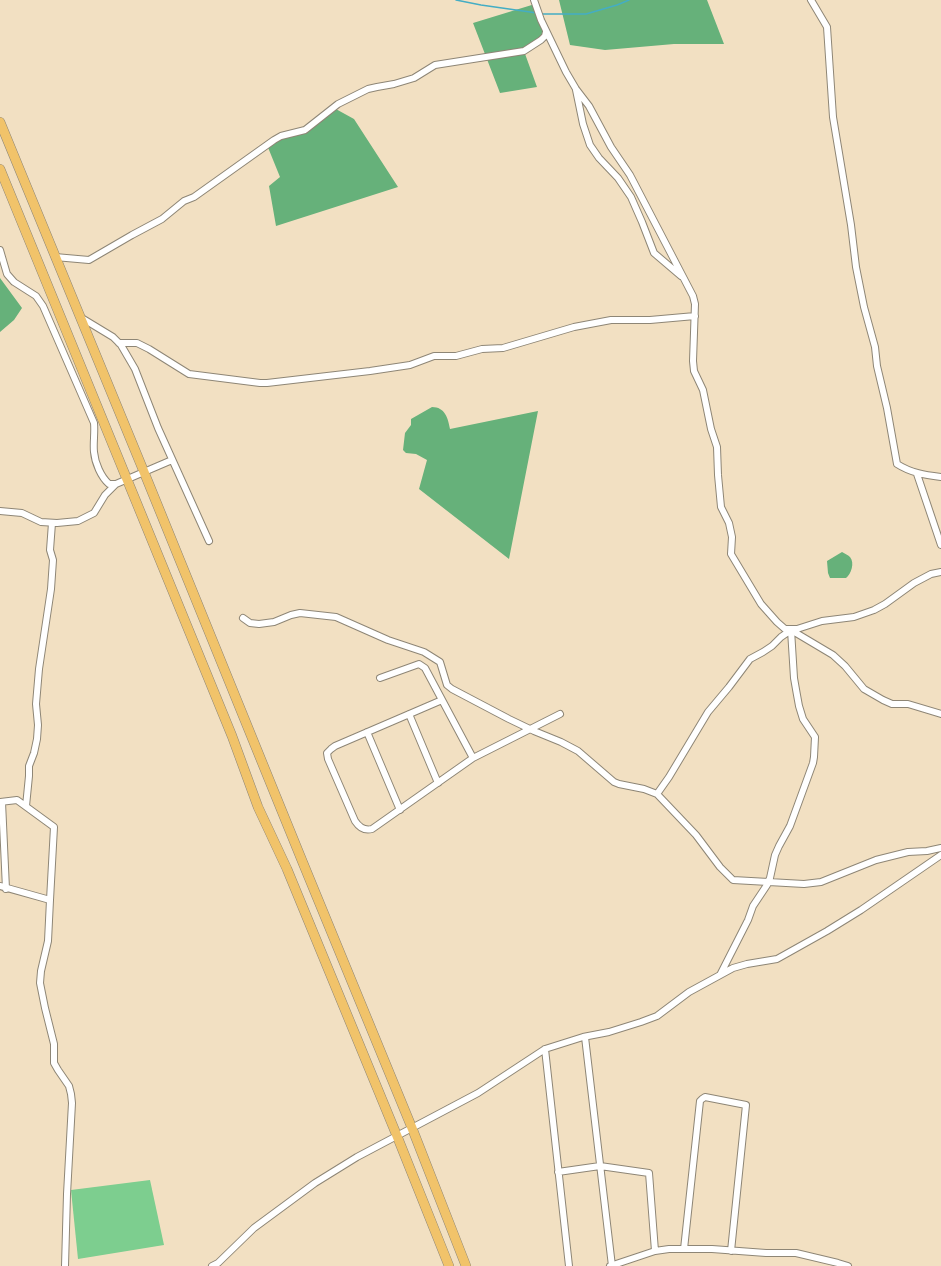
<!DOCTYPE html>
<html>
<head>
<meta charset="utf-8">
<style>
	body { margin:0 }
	canvas { display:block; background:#f2e0c2 }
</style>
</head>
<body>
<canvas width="941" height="1266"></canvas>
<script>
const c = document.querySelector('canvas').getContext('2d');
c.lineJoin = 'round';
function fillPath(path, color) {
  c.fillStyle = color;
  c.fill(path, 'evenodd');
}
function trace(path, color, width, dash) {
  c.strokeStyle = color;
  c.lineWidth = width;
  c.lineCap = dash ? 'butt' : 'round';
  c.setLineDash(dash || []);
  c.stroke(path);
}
fillPath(new Path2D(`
	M150 1180 164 1245 78 1259 71 1190Z`), '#7dce8f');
fillPath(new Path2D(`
	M559 0H707L724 44H674L605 50 570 45Z
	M535 4 546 32 524 51 537 87 500 93 473 23Z
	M334 108 354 119 398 187 276 226 269 186 280 177 267 145 299 132Z
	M0 278 22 308 14 320 0 332Z
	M432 407C445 407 448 418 450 429L538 411 509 559 419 489 427 460 416 454 406 453 403 450 405 433 411 425V419Z
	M842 552C844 553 848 555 850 557 855 563 851 574 846 578H830L828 573 827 561Z`), '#66b17a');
trace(new Path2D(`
	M456 0 481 5 537 13
	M541 14H586L617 5 629 0`), '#44adc4', 1.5);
const minor = new Path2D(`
	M534 0 541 20 566 72 576 89 589 106 611 147 630 175 693 296 695 304 693 361 694 371 703 390 711 429 717 447 718 475 721 507 729 523 732 537 731 554 761 604 777 622 785 629H797L822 621 854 617 874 610 885 604 914 583 931 574 941 572
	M811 0 827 27 833 117 851 225 856 267 864 307 875 347 877 366 887 408 897 464C911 473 925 475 941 477
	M576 90 583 124 590 145 599 158 618 178 631 197 642 222 654 253 681 276
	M0 250 7 274 14 282 36 296 43 306 94 423C95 433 93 443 94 452 95 463 101 477 109 484H116
	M55 257 89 260 132 235 162 219 184 201 194 197 274 140 281 136 305 130 338 104 368 89 377 87 394 84 414 78 435 65 524 51 541 40 545 36 546 32
	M80 317 113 337 121 345 135 369 158 428 209 541
	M119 343H137L149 349 189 374 260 383H267L370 371 410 365 434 356H456L482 349 503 348 574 327 611 320H650L695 316
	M917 474 941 545
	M0 511 22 513 41 522 57 523 78 521 94 513 105 495 116 484 172 460
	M243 618 250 623 259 624 274 622 291 615 300 613 336 617 388 640 424 652 440 662 447 685 452 689 509 719 534 731 561 742 578 751 614 782 619 784 644 789 657 794 696 835 720 867 733 880 804 884 821 882 876 860 908 852 927 851 941 848
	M791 630 833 655 845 666 864 689 883 700 892 704H908L941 714
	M380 678 419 664 425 668 473 758
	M442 700 335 746 331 749 327 753 328 759 355 821C359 827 365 831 372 829L473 758 560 714
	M409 714 438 783
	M367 732 400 810
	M657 794 669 777 708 712 729 687 750 659 763 652 772 646 781 637 791 630
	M0 802 17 800 54 827 50 900 0 886
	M2 802 6 889
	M26 806 29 776V766L34 753 37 739 38 725 36 704 39 669 51 589 53 560 50 550 52 523
	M50 900 48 941 41 971 40 983 45 1008 54 1044V1063L58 1070 69 1086 71 1094 72 1103 67 1194 65 1266
	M720 975 748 920 753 906 767 885 770 878 775 855 779 846 790 826 813 763 814 757 815 737 803 719 799 706 797 695 794 678 791 630
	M585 1037 612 1266
	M545 1049 569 1266
	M558 1172 600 1166 649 1173 655 1251
	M684 1249 700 1101 702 1099 705 1097 746 1105 731 1251
	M212 1266 218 1263 254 1228 315 1183 357 1157 478 1093 545 1049 583 1037 609 1032 641 1022 657 1016 689 992 733 968 747 964 777 959 827 931 861 910 941 855
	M610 1266 655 1251 669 1249H712L766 1253H796L838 1263 848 1266`);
const highway = new Path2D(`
	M0 122 144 472 303 863 412 1128 466 1266
	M0 169 232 736 258 807 287 869 397 1136 449 1266`);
trace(minor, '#8e8676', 8);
trace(highway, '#8e8676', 10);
trace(minor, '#fff', 6);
trace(highway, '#f1c36a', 9);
</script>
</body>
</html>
